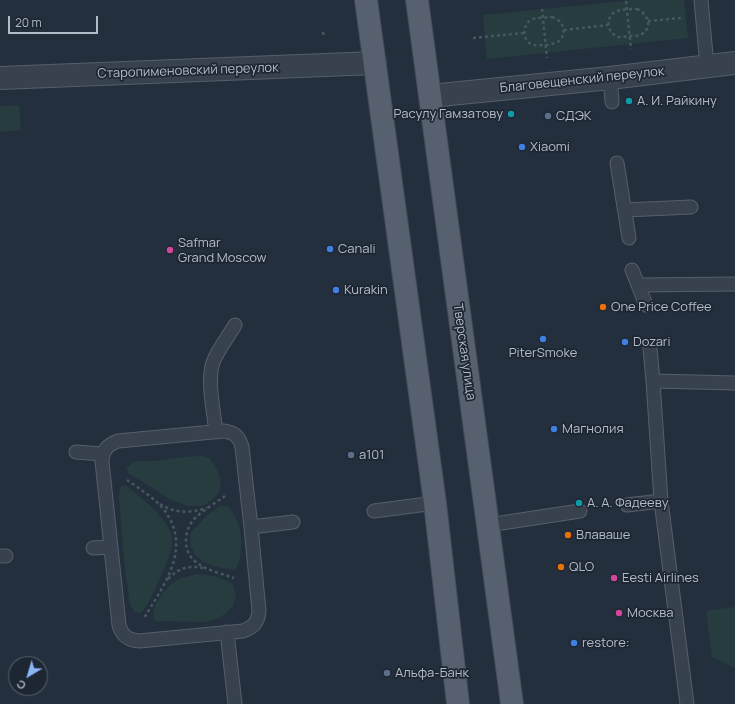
<!DOCTYPE html>
<html>
<head>
<meta charset="utf-8">
<style>
	body { margin:0 }
	#map { position:relative; width:735px; height:704px; overflow:hidden; background:#242f3e; font-family:Manrope,sans-serif }
	canvas { display:block }
	.north { position:absolute; left:8px; top:656px; width:40px; height:40px; box-sizing:border-box; background:#1d2633; border:1px solid #59626f; border-radius:50%; rotate:218deg; font-size:11px; font-weight:700; line-height:16px; text-align:center; color:#b4bcc9 }
	.north::after { content:''; display:block; margin:auto; width:14px; height:18px; background:#8ab4f8; clip-path:polygon(50% 0,100% 100%,50% 72%,0 100%) }
	.scale { position:absolute; left:8px; top:16px; width:90px; height:18px; box-sizing:border-box; border:2px solid #b4bcc9; border-top:0; padding-left:5px; font-size:12px; line-height:14px; white-space:nowrap; color:#b4bcc9; -webkit-text-stroke:3px #1d2633; paint-order:stroke }
</style>
</head>
<body>
<div id="map">
<canvas width="735" height="704"></canvas>
<div class="north">С</div>
<div class="scale">20 m</div>
</div>
<script>
const c = document.querySelector('canvas').getContext('2d');
c.lineJoin = 'round';
function fillPath(path, color) {
  c.fillStyle = color;
  c.fill(path, 'evenodd');
}
function trace(path, color, width, dash) {
  c.strokeStyle = color;
  c.lineWidth = width;
  c.lineCap = dash ? 'butt' : 'round';
  c.setLineDash(dash || []);
  c.stroke(path);
}
function write(font, color, halo, rows, align = 'center') {
  c.font = font + ' Manrope,sans-serif';
  c.lineWidth = 3.5;
  c.setLineDash([]);
  c.textBaseline = 'middle';
  c.strokeStyle = halo;
  c.fillStyle = color;
  for (const [text, x, y, turn = 0] of rows) {
    c.save();
    c.translate(x, y);
    c.rotate((+turn || 0) * Math.PI / 180);
    c.textAlign = isNaN(turn) ? turn : align;
    if (halo) c.strokeText(text, 0, 0);
    c.fillText(text, 0, 0);
    c.restore();
  }
}
fillPath(new Path2D(`
	M633 0H684L688 38 487 59 483 15Z
	M19 105 21 130 0 132V106Z
	M201 456 209 458 216 467 221 481 219 492 213 500 202 506H187L168 498 148 485 129 474 126 468 135 461H155L182 457Z
	M125 485C139 495 169 520 172 537 173 551 165 566 160 578 154 590 150 603 141 613L135 612 130 605 124 560 119 498 120 487Z
	M219 506H228C233 512 236 519 239 526 242 537 243 563 234 570 211 566 189 563 190 534L205 517Z
	M197 574C210 575 221 577 233 584L236 596 233 606 225 614 217 619 207 622 155 621C148 606 168 584 181 578 186 577 192 576 197 574Z
	M735 607V668L712 657 706 611Z`), '#263c3f');
const lane = new Path2D(`
	M701 0 707 66
	M610 78 612 102
	M617 163 629 238
	M625 210 691 207
	M632 270 646 305
	M638 285 735 284
	M650 348 653 381
	M216 432C214 413 206 377 214 360 219 348 228 337 235 325
	M76 452 103 454
	M627 505 661 501
	M374 511 435 503
	M488 525 580 511
	M251 527 259 611C258 622 254 627 243 631L139 641C128 640 122 636 119 625L102 461C103 450 107 445 118 441L223 431C234 432 239 436 242 447L251 527 293 522
	M93 548 111 547
	M0 556H6
	M227 632 235 704
	M687 704 661 501 653 381 735 383`);
const street = new Path2D(`
	M0 78 375 63
	M430 96 610 78 735 63`);
const primary = new Path2D(`
	M366 0 435 503 458 704
	M417 0 512 704`);
trace(lane, '#565f6c', 15);
trace(street, '#565f6c', 24);
trace(primary, '#414a57', 24);
trace(new Path2D(`
	M626 1 631 49
	M542 9 547 58
	M637 9C648 13 654 29 640 35 637 36 632 36 628 36 625 37 621 37 618 37 607 33 605 18 615 12 621 9 630 9 637 9Z
	M552 17C563 20 568 33 559 41 554 45 540 46 534 45 522 43 521 23 533 19 539 17 546 18 552 17Z
	M648 21 681 18
	M564 30 608 25
	M323 32 324 38
	M473 38 524 33
	M127 480C139 488 157 500 165 511 192 549 164 585 144 618
	M225 496C215 503 202 511 193 520 189 526 186 532 186 540 185 566 214 571 234 578
	M160 504C176 514 190 513 207 508
	M168 579C179 568 188 565 203 568`), '#44595c', 2.5, [3, 3]);
trace(lane, '#38414e', 13);
trace(street, '#38414e', 22);
trace(primary, '#56606e', 22);
for (const [x, y, r, color] of [
	[629,101,4,"#0f9aa8"],
	[511,114,4,"#0f9aa8"],
	[548,116,4,"#5c6f8a"],
	[522,147,4,"#3f7fe0"],
	[330,249,4,"#3f7fe0"],
	[170,250,4,"#d1479c"],
	[336,290,4,"#3f7fe0"],
	[603,307,4,"#e8710a"],
	[543,339,4,"#3f7fe0"],
	[625,342,4,"#3f7fe0"],
	[554,429,4,"#3f7fe0"],
	[351,455,4,"#5c6f8a"],
	[579,503,4,"#0f9aa8"],
	[568,535,4,"#e8710a"],
	[561,567,4,"#e8710a"],
	[614,578,4,"#d1479c"],
	[619,613,4,"#d1479c"],
	[574,643,4,"#3f7fe0"],
	[387,673,4,"#5c6f8a"]
]) {
  const dot = new Path2D();
  dot.arc(x, y, r, 0, 2 * Math.PI);
  c.fillStyle = color;
  c.fill(dot);
  trace(dot, '#1d2633', 1.5);
}
write('13px', '#b4bcc9', '#1d2633', [
	["Старопименовский переулок",188,71,-2],
	["Благовещенский переулок",582,80,-6],
	["Тверская улица",464,352,82]
]);
write('13px', '#b4bcc9', '#1d2633', [
	["А. И. Райкину",637,101],
	["Расулу Гамзатову",503,114,"right"],
	["СДЭК",556,116],
	["Xiaomi",530,147],
	["Safmar",178,243],
	["Grand Moscow",178,258],
	["Canali",338,249],
	["Kurakin",344,290],
	["One Price Coffee",611,307],
	["Dozari",633,342],
	["PiterSmoke",543,353,"center"],
	["Магнолия",562,429],
	["а101",359,455],
	["А. А. Фадееву",587,503],
	["Влаваше",576,535],
	["QLO",569,567],
	["Eesti Аirlines",622,578],
	["Москва",627,613],
	["restore:",582,643],
	["Альфа-Банк",395,673]
], 'left');
</script>
</body>
</html>
